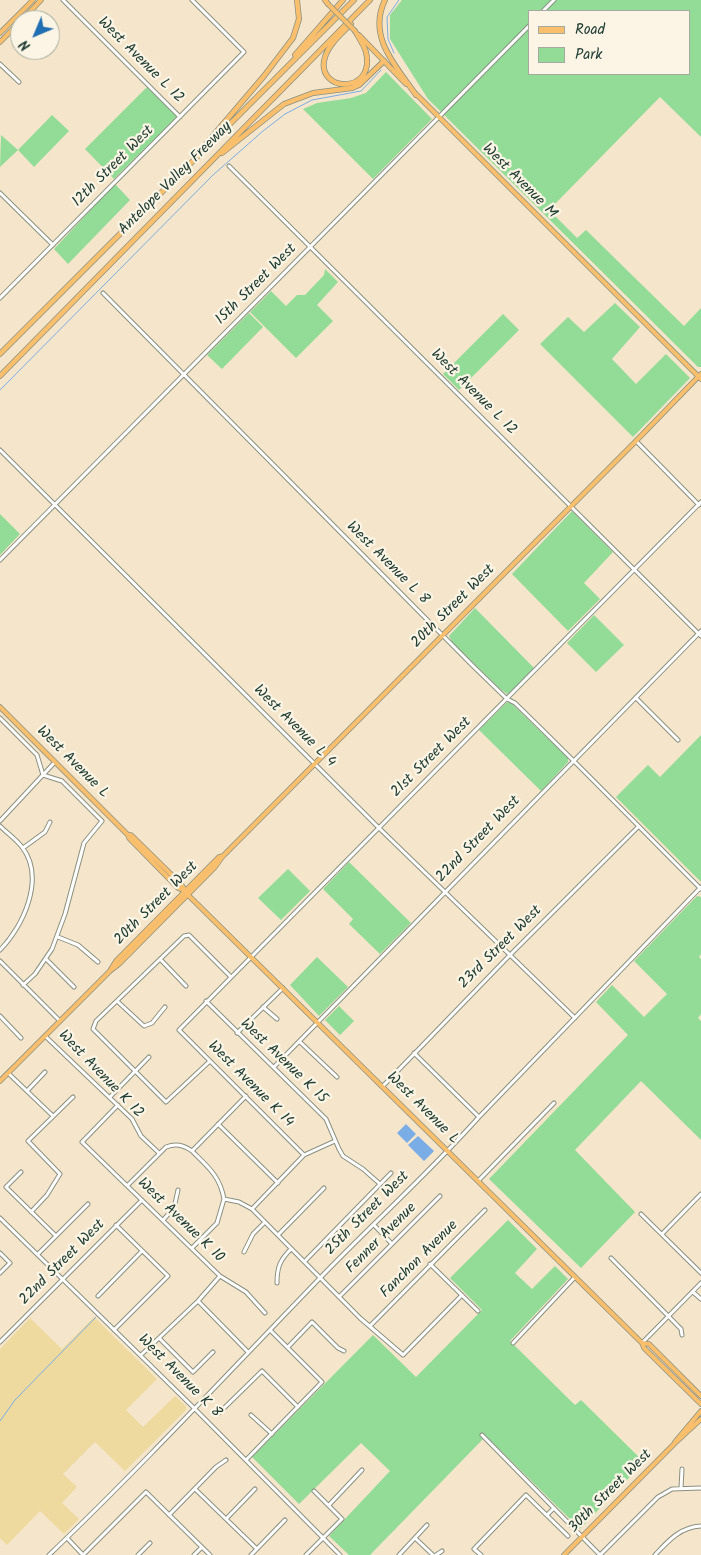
<!DOCTYPE html>
<html>
<head>
<meta charset="utf-8">
<style>
	body { margin:0 }
	#map { position:relative; width:701px; height:1555px; overflow:hidden; background:#f5e5cb; font-family:Kalam,sans-serif }
	canvas { display:block }
	.legend { position:absolute; left:528px; top:10px; width:162px; height:65px; box-sizing:border-box; background:#fcf5e5; border:1px solid #a4ab9e; margin:0; padding:6px 9px; list-style:none; font-size:15px; color:#1f3d34 }
	.legend li { display:flex; align-items:center; gap:10px; height:25px }
	.legend b { width:25px; border:1px solid #a4ab9e }
	.north { position:absolute; left:10px; top:10px; width:50px; height:50px; box-sizing:border-box; background:#fcf5e5; border:1px solid #a4ab9e; border-radius:50%; rotate:225deg; font-size:14px; font-weight:700; line-height:20px; text-align:center; color:#1f3d34 }
	.north::after { content:''; display:block; margin:auto; width:18px; height:22px; background:#1f6fb2; clip-path:polygon(50% 0,100% 100%,50% 72%,0 100%) }
</style>
</head>
<body>
<div id="map">
<canvas width="701" height="1555"></canvas>
<ul class="legend">
<li><b style="height:6px;background:#f9bf6d"></b>Road</li>
<li><b style="height:14px;background:#92dc98"></b>Park</li>
</ul>
<div class="north">N</div>
</div>
<script>
const c = document.querySelector('canvas').getContext('2d');
c.lineJoin = 'round';
function fillPath(path, color) {
  c.fillStyle = color;
  c.fill(path, 'evenodd');
}
function trace(path, color, width, dash) {
  c.strokeStyle = color;
  c.lineWidth = width;
  c.lineCap = dash ? 'butt' : 'round';
  c.setLineDash(dash || []);
  c.stroke(path);
}
function write(font, color, halo, rows, align = 'center') {
  c.font = font + ' Kalam,sans-serif';
  c.lineWidth = 4.5;
  c.setLineDash([]);
  c.textBaseline = 'middle';
  c.strokeStyle = halo;
  c.fillStyle = color;
  for (const [text, x, y, turn = 0] of rows) {
    c.save();
    c.translate(x, y);
    c.rotate((+turn || 0) * Math.PI / 180);
    c.textAlign = isNaN(turn) ? turn : align;
    if (halo) c.strokeText(text, 0, 0);
    c.fillText(text, 0, 0);
    c.restore();
  }
}
fillPath(new Path2D(`
	M402 0H701V137L660 97 549 210 577 238 586 230 684 326 701 308V367H698L428 99 390 39V15ZM530 11H690V74H530Z
	M386 72 432 119 373 179 303 109 317 103 351 98 366 93Z
	M147 87 177 117 114 179 85 149Z
	M52 115 69 131 34 167 18 150 0 167 1 135 18 150Z
	M115 184 130 200 68 264 54 249Z
	M325 269 338 282 317 305 333 321 296 358 250 312 271 291 286 306 297 295H305L324 275Z
	M615 303 640 327 612 359 636 384 666 354 690 378 633 437 540 344 568 317 584 332Z
	M249 313 263 327 222 369 207 355Z
	M503 314 519 330 459 390 443 374Z
	M572 511 613 552 584 583 600 599 568 631 512 574Z
	M0 514 20 534 0 555Z
	M475 608 535 669 511 693 507 694 499 688 452 642 449 636Z
	M594 615 624 645 596 672 567 643Z
	M510 702 568 758V762L541 791 479 730 506 703Z
	M701 735V882L616 797 648 765 660 777Z
	M349 862 411 923 380 954 349 924 353 919 323 889Z
	M288 869 310 891 281 920 258 898Z
	M697 896 701 897V954L699 957 701 959V1014L698 1018 701 1021V1140L641 1081 575 1150 635 1212 581 1268 489 1179 628 1035 596 1002 612 985 644 1017 667 994 634 961Z
	M317 957 348 987 319 1016 290 985Z
	M339 1006 354 1021 340 1035 325 1020Z
	M508 1220 537 1249 515 1273 532 1289 555 1266 568 1279 510 1341 575 1405 581 1400 644 1462 580 1529 486 1436 370 1555H349L329 1536 390 1471 361 1443 299 1504 252 1457 373 1335 416 1377 482 1310 450 1278Z`), '#92dc98');
fillPath(new Path2D(`
	M94 1317 157 1379 126 1410 143 1427 175 1396 186 1406V1410L125 1471 95 1442 63 1474 77 1487 62 1503 79 1519 64 1534 40 1511 7 1545 0 1538V1349L30 1318 62 1349Z`), '#eeda9e');
fillPath(new Path2D(`
	M406 1124 416 1134 407 1143 397 1133Z
	M418 1136 434 1151 424 1161 408 1145Z`), '#7aade6');
trace(new Path2D(`
	M394 53 388 39 387 17 399 0
	M0 390 213 175 263 131 285 114 312 100 361 91 381 70
	M0 1421 15 1400 96 1317`), '#7aade6', 1);
const minor = new Path2D(`
	M63 0 180 117
	M543 11 554 0
	M0 64 19 82
	M229 166 701 636
	M0 193 53 245
	M103 293 473 666 507 699 515 703C578 764 639 827 701 889
	M0 298 244 52 192 0
	M636 441 699 505
	M0 450 379 828 575 1018
	M0 560 530 25
	M636 698 678 740
	M0 718 37 755 43 775 62 781 102 821 84 843 65 914 52 949 35 974 23 985
	M0 821 55 762
	M0 826C7 833 16 839 22 847 46 878 23 927 0 950
	M23 848 45 832 50 822
	M58 937 78 945 98 962
	M46 959 74 987
	M160 959 186 986
	M0 961 60 1021
	M117 1001 144 1026 152 1023 165 1007
	M206 1001 326 1119 339 1149 343 1156 363 1169 380 1184
	M263 1007 277 1019
	M0 1016 21 1038
	M237 1033 283 988
	M45 1036 132 1119 141 1136 159 1153
	M300 1042 337 1077
	M414 1053 479 1117
	M210 1061 166 1102 93 1029 96 1021 184 936 189 935 231 977
	M274 1067 701 631
	M8 1073 53 1116
	M383 1086 509 956 638 827
	M27 1091 45 1072
	M110 1097 149 1057
	M118 1105 82 1142 220 1276 246 1292 265 1313
	M218 1124 278 1183
	M192 1151C208 1167 220 1176 224 1199L239 1202 252 1209 360 1318 403 1355 462 1295
	M304 1155 179 1030 701 502
	M21 1172 6 1187 56 1236
	M478 1181 554 1103
	M128 1185 166 1147C176 1143 183 1145 192 1151L246 1096
	M252 1209 304 1155 335 1141
	M31 1212 47 1195 60 1174 28 1141 73 1097
	M641 1214 701 1273
	M0 1218 194 1408 340 1555
	M164 1219 174 1208 178 1190
	M374 1225 392 1244
	M662 1234 701 1194
	M278 1235 324 1188
	M192 1248 217 1223 224 1199
	M244 1252 253 1234 265 1222
	M0 1253 10 1263 0 1273
	M38 1254 88 1204
	M611 1258 681 1329 682 1335
	M305 1261 391 1173
	M430 1264 478 1311
	M277 1283C277 1267 280 1260 291 1249
	M693 1292 701 1299
	M98 1296 142 1251
	M339 1297 440 1196
	M198 1301 248 1352
	M370 1326 485 1210
	M114 1330 168 1276 116 1225
	M159 1338 193 1372 213 1352
	M0 1342 142 1200
	M513 1343 575 1277
	M642 1343 701 1283
	M288 1347 312 1322 338 1348 344 1351
	M141 1355 198 1301 220 1276
	M219 1413 262 1371 298 1407
	M251 1415 272 1434
	M482 1435 600 1555
	M246 1460 322 1382 270 1330
	M681 1488 682 1469
	M195 1489 257 1549
	M329 1505 362 1470
	M169 1515 216 1467 226 1460
	M547 1515 554 1508
	M226 1519 255 1489
	M67 1538 83 1555
	M415 1538 433 1555
	M49 1555C142 1466 230 1371 319 1279 372 1224 428 1174 479 1117L701 887
	M83 1555 146 1492 210 1555
	M138 1555 150 1543
	M194 1555 202 1547
	M251 1555 285 1520
	M306 1555 342 1519 314 1491
	M399 1555 427 1525
	M436 1555 442 1551
	M481 1555 474 1549 526 1495 568 1536
	M600 1555 658 1497 672 1489 701 1488
	M655 1555C668 1541 680 1527 701 1526`);
const major = new Path2D(`
	M22 20 41 0
	M0 33 33 0
	M359 35 406 84
	M0 42 20 22
	M416 94 701 379
	M0 707 128 835 129 838 178 888 185 891
	M128 835H131L181 884 188 895 642 1343 644 1348 701 1404
	M111 969 116 961 219 857 223 856
	M0 1081 110 971 119 964 215 867 223 856 636 441 701 374
	M642 1343 649 1344 701 1396
	M675 1442 701 1411
	M564 1555 674 1444 701 1419`);
const highway = new Path2D(`
	M325 0 328 4
	M385 0C367 37 396 66 416 95
	M351 24C342 33 329 44 325 57 314 92 376 96 366 52 364 45 359 38 355 31
	M295 55 343 0
	M206 144 264 76 293 38 299 19 297 0
	M222 153 284 104 313 93 352 88 359 85 384 61
	M0 354 354 0
	M0 376 370 0`);
trace(minor, '#8a9180', 5);
trace(major, '#8a9180', 5.5);
trace(highway, '#8a9180', 6);
trace(minor, '#fff', 3);
trace(major, '#f9bf6d', 4);
trace(highway, '#f9bf6d', 4.5);
const majorBridge = new Path2D(`
	M328 4 355 31`);
trace(majorBridge, '#8a9180', 5.5, []);
trace(majorBridge, '#f9bf6d', 4);
write('15px', '#1f3d34', '#fcf5e5', [
	["West Avenue L 12",140,61,45],
	["12th Street West",114,167,-45],
	["Antelope Valley Freeway",176,179,-45],
	["West Avenue M",519,182,45],
	["15th Street West",257,285,-45],
	["West Avenue L 12",473,393,45],
	["West Avenue L 8",387,564,45],
	["20th Street West",454,607,-45],
	["West Avenue L 4",294,727,45],
	["21st Street West",432,758,-45],
	["West Avenue L",72,763,45],
	["22nd Street West",479,840,-46],
	["20th Street West",157,904,-45],
	["23rd Street West",501,948,-45],
	["West Avenue K 15",283,1062,44],
	["West Avenue K 12",100,1075,46],
	["West Avenue K 14",250,1085,45],
	["West Avenue L",422,1109,45],
	["25th Street West",368,1214,-45],
	["West Avenue K 10",180,1221,44],
	["Fenner Avenue",382,1239,-45],
	["Fanchon Avenue",420,1260,-45],
	["22nd Street West",63,1263,-45],
	["West Avenue K 8",179,1377,45],
	["30th Street West",611,1492,-45]
]);
</script>
</body>
</html>
